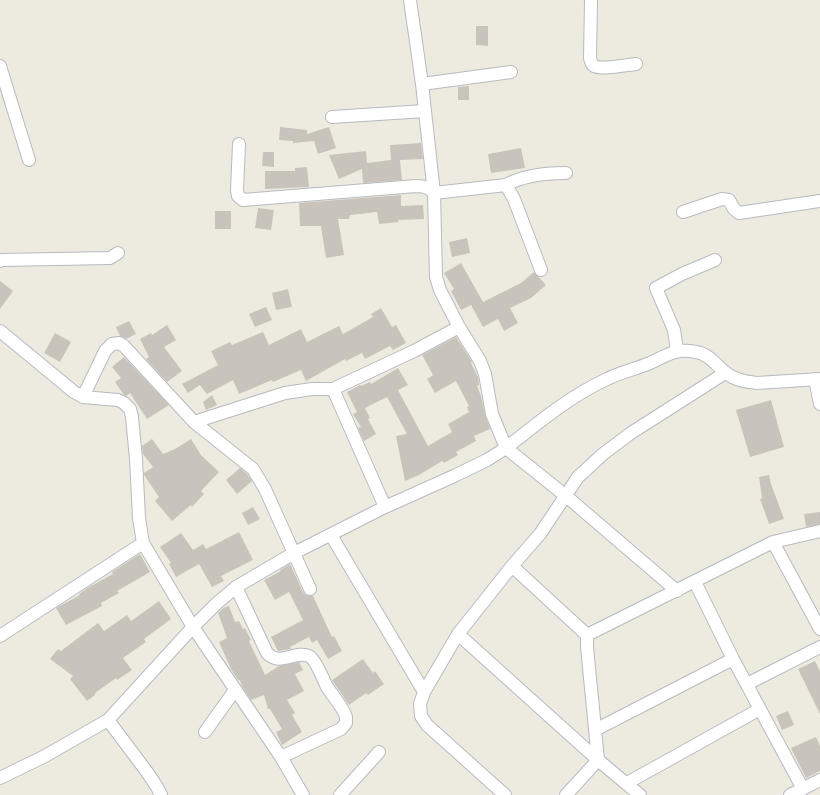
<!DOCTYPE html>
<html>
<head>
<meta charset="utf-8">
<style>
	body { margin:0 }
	canvas { display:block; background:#edebdf }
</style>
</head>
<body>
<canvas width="820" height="795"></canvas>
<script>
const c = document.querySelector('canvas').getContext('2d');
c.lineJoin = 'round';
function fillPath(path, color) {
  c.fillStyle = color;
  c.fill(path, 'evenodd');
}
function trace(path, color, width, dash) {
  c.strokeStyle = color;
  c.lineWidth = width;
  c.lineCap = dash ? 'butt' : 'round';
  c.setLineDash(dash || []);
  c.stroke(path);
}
fillPath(new Path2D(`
	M476 26H488V46L476 45Z
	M469 86V100H458V87Z
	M280 127 307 130V134L329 127 336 148 318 154 314 141 293 143V141L279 140Z
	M421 143 423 159 400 160 402 180 363 183 362 169 339 179 329 155 366 151 367 163 391 160 390 145Z
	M521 148 525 168 491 173 488 154Z
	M263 152H274V167L262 166Z
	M307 167 309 187 265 189V171H295V168Z
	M401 195V206L423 205 424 219 398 220 399 222 379 224 377 212 350 215 349 219H338L344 255 326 258 321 226H300L299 203Z
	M258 208 274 210 271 230 255 228Z
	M215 211H231V229H215Z
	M467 238 470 253 452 257 449 242Z
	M461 263 483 302 521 283 534 272 546 285 531 298 510 308 518 323 504 331 498 319 483 327 471 305 461 310 451 291 454 289 444 273Z
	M0 281 13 291 0 309Z
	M288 289 292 307 276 310 272 293Z
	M266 307 272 320 255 327 249 314Z
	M381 308 392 327 396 325 406 343 393 350 390 346 365 359 362 353 346 361 345 359 306 381 301 370 273 382 272 380 239 394 233 380 207 394 200 385 188 393 182 384 218 365 211 351 230 342 232 345 263 332 269 345 301 329 307 342 339 326 343 334 373 317 371 314Z
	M129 321 136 334 126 339 120 336 116 327Z
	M167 325 176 340 164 347 182 371 167 382 146 359 149 357 140 339 151 333 152 335Z
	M55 333 71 342 60 362 44 353Z
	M456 337 472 362 471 363 478 377 479 385 477 386 481 396 485 415 490 429 474 436 476 441 456 452 458 455 444 463 442 461 419 475 405 481 396 436 407 434 387 397 365 408 370 418 368 419 376 434 364 441 358 428 361 427 353 414 357 412 347 392 360 385 361 386 370 382 371 384 398 368 408 385 398 390 428 446 452 432 448 424 469 412 467 407 469 406 456 381 435 393 427 379 433 375 422 355Z
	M124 357 169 405 147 419 130 393 126 396 124 395 115 382 121 378 112 367Z
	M212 395 217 405 206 410 203 402Z
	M771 400 784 447 750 457 736 410Z
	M152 439 163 454 175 449 191 439 201 455 219 472 201 491 204 494 192 507 191 505 172 521 155 501 159 497 144 475V473L153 467 143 454 142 446Z
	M240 468 247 474 252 481 237 494 226 480Z
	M769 475 771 484 784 519 769 524 760 499 762 498 759 477Z
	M253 507 260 519 248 525 242 513Z
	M820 512V524L806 527 804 514Z
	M239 532 253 560 221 576 224 581 212 587 199 564 176 577 169 564 171 563 160 547 181 533 193 550 203 544 206 549Z
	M140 554 150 572 117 591 119 593 101 603 102 606 66 625 56 608 80 595 79 594 89 587 113 574 112 572Z
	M290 564 303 592 306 595 313 596 332 637 334 636 342 651 328 659 317 640 312 643 309 637 290 647 291 649 278 651 271 637 303 620 289 592 275 600 264 580 281 571 280 570Z
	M159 601 171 619 144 639 146 642 123 658 132 670 117 680 116 678 95 693V695L87 701 70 679 73 676 50 659 58 649 61 651 98 623 104 631 127 615 131 621Z
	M229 606 235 622 239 621 243 629 245 628 251 640 249 641 265 675 279 666 299 662 303 670 295 674 304 691 287 700 295 713 292 715 302 732 282 745 276 732 282 729 270 709H268L264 695 251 700 242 686 240 680H238L231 669 219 642 227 638 218 613 223 608Z
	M363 659 373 673 375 671 384 684 368 695 366 693 349 705 332 680Z
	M815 661 820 671V714L798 669Z
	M788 711 794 725 782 730 776 716Z
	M816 737 820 746V771L806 778 791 748Z`), '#c8c4bc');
const street = new Path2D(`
	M410 0 422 84 434 193 436 277 440 290 459 327 480 361 485 374 492 414 506 448C538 423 570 396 607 379 621 372 636 369 650 363 668 355 675 348 696 352 709 354 716 365 725 372 734 380 745 382 757 383L820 379
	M591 0 590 58C591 61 591 64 594 66 602 70 626 65 636 64
	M0 66 29 160
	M422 84 511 72
	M332 117 425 111
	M239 144 237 190 238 196 243 200 416 186C424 186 428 187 434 193L506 185 514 199 541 270
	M506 185C524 175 545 173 566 173
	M683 212 722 199 729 200 734 209 739 213 820 201
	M0 261 2 260 110 258 118 253
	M0 331 74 392 83 397 118 400 124 403 130 409 132 417 136 459 139 518 143 543 193 627 281 757 303 795
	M677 350 674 330 656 288 682 274 715 260
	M815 379 820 404
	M333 389 385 507
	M83 397 105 351 112 344 119 343 124 346 194 422 253 469 265 489 310 589
	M194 422 285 393 312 389H333L414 351 459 327
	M331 535 424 692
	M773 542 820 531
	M512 566 587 635
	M695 582 733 659 803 789
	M236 587 267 653C280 667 294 650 309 656 315 659 323 678 326 685 331 694 344 708 346 717 346 719 346 721 346 723L341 729 281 757
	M458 634 598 760 640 795
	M0 636 143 543
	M747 684 820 647
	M595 730 733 659
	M205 732 235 690
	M0 778 45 756 108 720
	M627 783 760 709
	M161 795 157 787 147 772 108 720 193 627 216 604 236 587 294 553 385 507 454 476 487 460 506 448 566 496 677 591
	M340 795 379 752
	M505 795 427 725 421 716 420 704 424 692 458 634 512 566 540 534 578 477 603 454 631 433 725 373
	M566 795 598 760 587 647V635L773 542 820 629
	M790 795 820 780`);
trace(street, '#b7bac0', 14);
trace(street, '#fff', 12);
</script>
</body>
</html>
